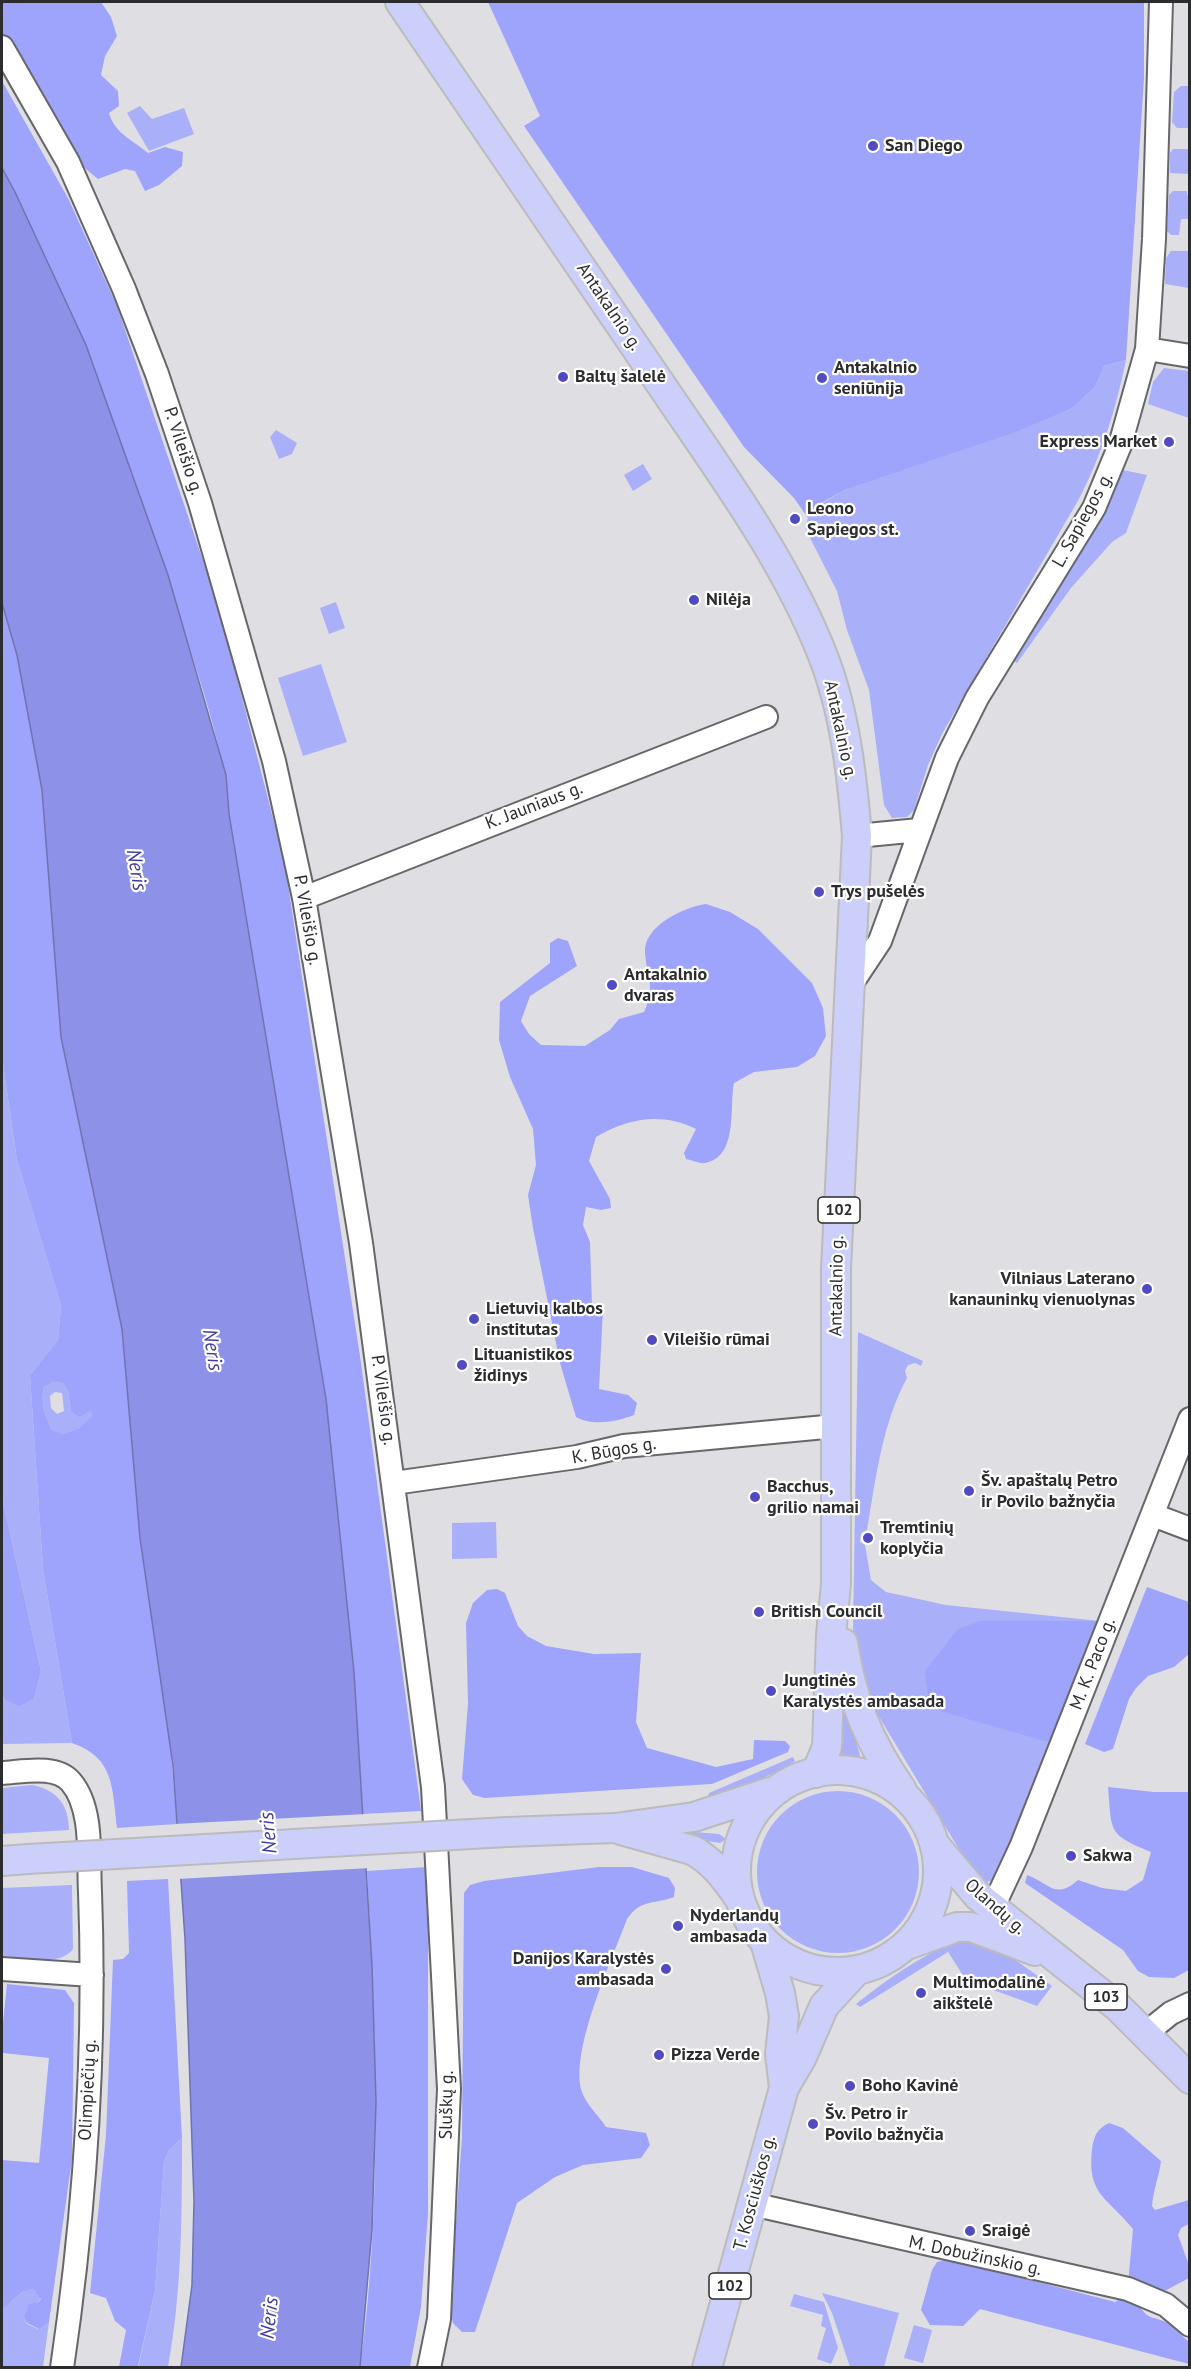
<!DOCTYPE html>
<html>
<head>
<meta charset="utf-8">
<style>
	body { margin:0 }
	#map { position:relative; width:1191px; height:2369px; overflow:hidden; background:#dfdfe3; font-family:"PT Sans",sans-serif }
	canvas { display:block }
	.frame { position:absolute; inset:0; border:3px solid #2b2c2d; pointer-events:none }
</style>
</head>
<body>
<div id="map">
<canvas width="1191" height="2369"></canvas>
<div class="frame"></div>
</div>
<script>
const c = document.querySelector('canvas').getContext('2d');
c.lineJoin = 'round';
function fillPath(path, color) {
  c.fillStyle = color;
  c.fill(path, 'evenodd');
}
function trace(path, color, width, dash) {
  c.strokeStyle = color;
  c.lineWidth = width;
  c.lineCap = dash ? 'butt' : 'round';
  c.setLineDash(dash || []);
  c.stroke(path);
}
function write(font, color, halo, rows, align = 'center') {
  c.font = font + ' "PT Sans",sans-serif';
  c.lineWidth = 4.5;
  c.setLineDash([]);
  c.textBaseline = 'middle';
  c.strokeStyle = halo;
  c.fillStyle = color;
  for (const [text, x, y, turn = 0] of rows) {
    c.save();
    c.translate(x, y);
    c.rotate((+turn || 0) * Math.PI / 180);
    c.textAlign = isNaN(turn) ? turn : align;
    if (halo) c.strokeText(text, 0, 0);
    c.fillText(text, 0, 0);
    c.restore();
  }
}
fillPath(new Path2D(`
	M1181 86H1189V128H1177L1172 122 1174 92Z
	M140 106 152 119 184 108 194 134 149 151 127 113Z
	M1173 149H1189L1188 174 1170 173V153Z
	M1173 191H1187V195L1189 196V219H1181L1179 235H1171L1167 231 1169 195Z
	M1171 251H1189V288L1165 284 1166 258Z
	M1126 360C1116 409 1102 454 1079 499L942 734 928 765 914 810 907 817 892 818 884 805 869 690 847 630 837 591 805 528 808 518 817 506 845 490 1015 432 1071 409 1095 387 1104 366Z
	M1164 368 1189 371V418L1148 404 1153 382Z
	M276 430 297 443 292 454 279 459 270 437Z
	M643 464 652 479 633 491 624 475Z
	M1123 470 1147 475 1126 533 1112 542 1071 588 1017 663 1010 659 1101 517Z
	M336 602 345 628 329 634 320 608Z
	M321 664 347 742 303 756 278 678Z
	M2 1057 17 1160 61 1305 58 1340 30 1375 43 1569 72 1743 2 1744V1694L5 1700 19 1707 34 1699 41 1671 2 1498Z
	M858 1332 923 1361 921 1366 915 1363 908 1365 905 1371 907 1378C882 1424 876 1478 867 1530L861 1533 860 1542 865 1545 871 1580 886 1592 946 1605 1100 1621 1007 1864 991 1881 986 1882 974 1874 867 1697 855 1660 853 1628Z
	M53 1382 63 1383 68 1392 71 1411H90L94 1416 79 1428 63 1434 52 1430C45 1415 40 1403 44 1387ZM55 1392 62 1393 64 1411 57 1414 51 1408 50 1396Z
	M496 1522 497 1558 452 1559V1523Z
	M841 1705H845L860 1755 858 1757 842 1758 839 1754Z
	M793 1757 795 1761 786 1768 706 1802 709 1793Z
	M32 1785C57 1790 69 1805 69 1830L2 1834V1788Z
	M757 1872a81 81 0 1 1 162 0a81 81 0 1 1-162 0Z
	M667 1830 719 1834 726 1839 720 1843 667 1835Z
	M72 1885 73 1949C59 1968 22 1957 2 1956V1888Z
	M964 1939 1000 1949 1052 1986 1037 2006 966 1980 948 1952 860 2007 856 2004C889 1978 925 1952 964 1939Z
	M182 2138C182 2215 182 2291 168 2367L138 2368 155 2291 164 2162 169 2150Z
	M33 2289 41 2298 24 2318 27 2324 38 2329 49 2322 43 2367 2 2368V2310L22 2292Z
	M822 2293 899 2313 884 2367H850L832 2313Z
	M794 2294 824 2302 838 2348 831 2364 817 2359 826 2328 821 2326 823 2315 790 2306Z
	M914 2325 932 2330 923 2363 904 2358Z`), '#aaaff9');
fillPath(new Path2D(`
	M2 2H101L111 17 117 36 105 56 101 75 118 91 119 106 109 113C115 134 133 140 148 153L165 147 183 152 182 166 159 185 145 191 135 171 125 169 98 179 81 165 2 32Z
	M488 2H1144V78L1126 360 1104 366 1095 387 1071 409 1016 432 845 490 817 505 808 518 794 498 744 447 524 126 540 116Z
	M2 81 69 200 117 306 219 608 285 865 361 1363 421 1811 363 1814 354 1672 326 1399 229 814C225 754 205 698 188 642 142 488 76 341 15 192L2 168Z
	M2 603 17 655 42 790 61 1037 122 1329 140 1538 167 1707 177 1824 117 1828C112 1788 115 1758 72 1743L43 1569 30 1375 58 1340 61 1305 17 1160 2 1057ZM53 1382 63 1383 68 1392 71 1411 79 1417 90 1411 93 1416 79 1428 63 1434 52 1430C45 1415 40 1403 44 1387Z
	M706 904 730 912 758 929 812 983 823 1008 826 1036 815 1056 797 1067 754 1072 734 1083C729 1106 739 1157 705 1163 700 1164 692 1160 686 1159L684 1153 696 1129C662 1112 628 1118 596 1137L589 1161 610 1199 611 1208 601 1210 586 1207 583 1225 590 1242 592 1307 603 1308 599 1389 628 1395 637 1403 634 1415C617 1422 591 1426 576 1417L560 1363 533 1228 528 1195 536 1165 533 1129 510 1077 499 1040 500 1002 550 963V943L558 938 568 941 577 966 530 996 521 1021 529 1034 541 1045 585 1046 610 1030 619 1019 644 1012C656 987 647 978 645 953 643 926 684 907 706 904Z
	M2 1498 41 1671 34 1699 19 1707 5 1700 2 1694Z
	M1147 1587 1189 1602V1654L1174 1667 1148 1676 1136 1688 1129 1699 1113 1749 1104 1752 1085 1744Z
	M497 1589 505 1593 518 1626 527 1636 546 1646 594 1654 641 1653 636 1722 647 1748 716 1767 753 1759 754 1740 785 1741 790 1746 788 1752 712 1784 485 1798 473 1795 462 1779 468 1704 466 1623 473 1603 487 1590Z
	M980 1621H1100L1052 1743 940 1711 928 1695 925 1671 958 1629Z
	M1108 1787 1154 1792H1189V1970L1174 1978 1149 1977 1138 1971 1123 1950 1025 1883 1027 1875C1051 1884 1055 1900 1078 1880L1102 1888 1126 1891 1143 1880 1151 1852C1107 1834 1112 1832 1108 1787Z
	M428 1867V2213L421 2307 410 2367 360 2368C383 2203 376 2036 367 1871Z
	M599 1867H632L669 1878 675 1888 674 1897C653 1905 642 1898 627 1919 612 1960 569 2052 582 2092 586 2104 599 2116 606 2127L646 2133 650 2145 641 2158 583 2165 555 2177 517 2203 475 2332H462L453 2323 450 2308 462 2137 464 1893 470 1885 484 1881Z
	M168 1879 182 2138 169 2150 164 2162 155 2291 138 2366 119 2367 126 2330 115 2321 106 2298 90 2293 106 2135 113 1960 123 1959 129 1953 127 1881Z
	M7 1984 65 1990 74 2003 72 2159 49 2322 39 2329 27 2323 24 2318 29 2304 37 2303 41 2299 33 2289 22 2292 2 2310V2160L39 2163 49 2058 3 2053 2 2069V2033Z
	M1109 2123 1123 2128 1161 2161C1159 2177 1153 2191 1152 2206L1155 2210 1189 2200V2224L1181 2228 1178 2235 1189 2265V2278L1144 2302 1141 2308C1148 2320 1156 2317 1166 2322 1174 2326 1182 2336 1189 2342V2364L980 2309 963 2326 930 2325 921 2310 932 2270 937 2262 950 2259 1115 2302 1127 2295 1133 2229C1106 2196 1087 2195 1092 2149 1094 2135 1097 2129 1109 2123Z`), '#9ea3fb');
const water = new Path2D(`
	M2 168 15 192 86 345 168 575 226 775 229 814 326 1399 354 1672 372 1966 376 2102 372 2230 360 2367H181L192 2285 194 2201 185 1939 173 1766 140 1538 122 1329 61 1037 42 790 17 655 2 603Z`);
fillPath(water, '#8d91e8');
trace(water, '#7073b0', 1.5);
fillPath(new Path2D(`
	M366 1814 370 1868 178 1879 174 1824Z`), '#dfdfe3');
const minor = new Path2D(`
	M2 47 68 162 124 289 157 374 200 503 274 761 304 898 361 1243 433 1787 449 2089 439 2319 429 2368
	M1147 349 1190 356
	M857 836 919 830
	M304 898 766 717
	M850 986 880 941 947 758 977 698 1094 508 1120 445 1147 349 1154 239 1161 2
	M394 1483 577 1457 624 1446 836 1426
	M1153 1515 1190 1529
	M2 1773C22 1772 56 1764 71 1782 94 1809 88 1859 90 1892 96 2051 85 2211 62 2368
	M993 1907 1021 1847 1190 1419
	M2 1969 92 1975
	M1146 2033 1171 2013 1190 2004
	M752 2204 1128 2289 1166 2305 1190 2325`);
const major = new Path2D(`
	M400 2C487 129 575 257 662 386 720 472 785 559 823 656 845 712 852 776 857 836L836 1269V1584L831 1635 827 1747 816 1773
	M843 1643C852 1701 868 1741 902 1790
	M736 1871a101 101 0 1 1 202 0a101 101 0 1 1-202 0Z
	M621 1830 692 1850C713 1861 726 1879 739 1898
	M507 1832 615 1828 694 1817 770 1792
	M935 1845 978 1896 1118 2007 1190 2079
	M2 1861 28 1859
	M765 1942 780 1993 784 2016 780 2054 784 2088
	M907 1945 957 1927H971L1035 1951
	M707 2368 784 2088 802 2057 824 2006 857 1970`);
trace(minor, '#66676a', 26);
trace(major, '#bbbbbc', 32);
trace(minor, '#fff', 22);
trace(major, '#cccffa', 28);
const majorBridge = new Path2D(`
	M28 1859 507 1832`);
trace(majorBridge, '#bbbbbc', 32, []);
trace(majorBridge, '#cccffa', 28);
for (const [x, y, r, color] of [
	[873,146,6,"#524ac1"],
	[563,377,6,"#524ac1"],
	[822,378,6,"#524ac1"],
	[1169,442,6,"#524ac1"],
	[795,519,6,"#524ac1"],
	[694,600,6,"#524ac1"],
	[819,892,6,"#524ac1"],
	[612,985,6,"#524ac1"],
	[1147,1289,6,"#524ac1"],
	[474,1319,6,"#524ac1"],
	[652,1340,6,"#524ac1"],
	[462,1365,6,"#524ac1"],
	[969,1491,6,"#524ac1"],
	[755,1497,6,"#524ac1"],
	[868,1538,6,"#524ac1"],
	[759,1612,6,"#524ac1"],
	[771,1691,6,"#524ac1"],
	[1071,1856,6,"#524ac1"],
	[678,1926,6,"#524ac1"],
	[666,1969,6,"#524ac1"],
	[921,1993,6,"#524ac1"],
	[659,2055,6,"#524ac1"],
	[850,2086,6,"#524ac1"],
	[813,2124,6,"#524ac1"],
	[970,2231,6,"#524ac1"]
]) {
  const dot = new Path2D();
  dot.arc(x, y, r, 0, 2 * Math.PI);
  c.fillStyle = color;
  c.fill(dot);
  trace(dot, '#fff', 2);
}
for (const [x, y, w] of [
	[839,1210,42],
	[1106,1997,42],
	[730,2286,42]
]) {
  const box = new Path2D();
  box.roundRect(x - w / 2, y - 13, w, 26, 4.5);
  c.fillStyle = '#fff';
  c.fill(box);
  trace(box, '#2b2c2d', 1.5);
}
write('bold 16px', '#2b2c2d', null, [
	["102",839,1210],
	["103",1106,1997],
	["102",730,2286]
]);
write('bold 18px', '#2b2c2d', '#fff', [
	["San Diego",885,146],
	["Antakalnio",834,368],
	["seniūnija",834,389],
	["Baltų šalelė",575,377],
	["Express Market",1157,442,"right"],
	["Leono",807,509],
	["Sapiegos st.",807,530],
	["Nilėja",706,600],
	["Trys pušelės",831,892],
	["Antakalnio",624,975],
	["dvaras",624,996],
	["Vilniaus Laterano",1135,1279,"right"],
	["kanauninkų vienuolynas",1135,1300,"right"],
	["Lietuvių kalbos",486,1309],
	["institutas",486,1330],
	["Vileišio rūmai",664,1340],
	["Lituanistikos",474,1355],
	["židinys",474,1376],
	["Šv. apaštalų Petro",981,1481],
	["ir Povilo bažnyčia",981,1502],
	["Bacchus,",767,1487],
	["grilio namai",767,1508],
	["Tremtinių",880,1528],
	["koplyčia",880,1549],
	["British Council",771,1612],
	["Jungtinės",783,1681],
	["Karalystės ambasada",783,1702],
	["Sakwa",1083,1856],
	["Nyderlandų",690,1916],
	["ambasada",690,1937],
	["Danijos Karalystės",654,1959,"right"],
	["ambasada",654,1980,"right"],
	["Multimodalinė",933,1983],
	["aikštelė",933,2004],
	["Pizza Verde",671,2055],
	["Boho Kavinė",862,2086],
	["Šv. Petro ir",825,2114],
	["Povilo bažnyčia",825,2135],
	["Sraigė",982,2231]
], 'left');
write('18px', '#2b2c2d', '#fff', [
	["Antakalnio g.",609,307,56],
	["P. Vileišio g.",183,451,72],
	["L. Sapiegos g.",1083,520,-61],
	["Antakalnio g.",840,730,78],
	["K. Jauniaus g.",534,806,-21],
	["P. Vileišio g.",307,920,80],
	["Antakalnio g.",837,1286,-89],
	["P. Vileišio g.",383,1400,82],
	["K. Būgos g.",614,1451,-10],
	["M. K. Paco g.",1093,1664,-69],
	["Olandų g.",995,1907,41],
	["Olimpiečių g.",88,2090,-87],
	["Sluškų g.",447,2105,-89],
	["T. Kosciuškos g.",755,2193,-75],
	["M. Dobužinskio g.",975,2256,12]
]);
write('italic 20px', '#413a9e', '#fff', [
	["Neris",136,870,80],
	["Neris",212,1350,81],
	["Neris",269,1833,-95],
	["Neris",270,2318,-84]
]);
</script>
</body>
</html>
